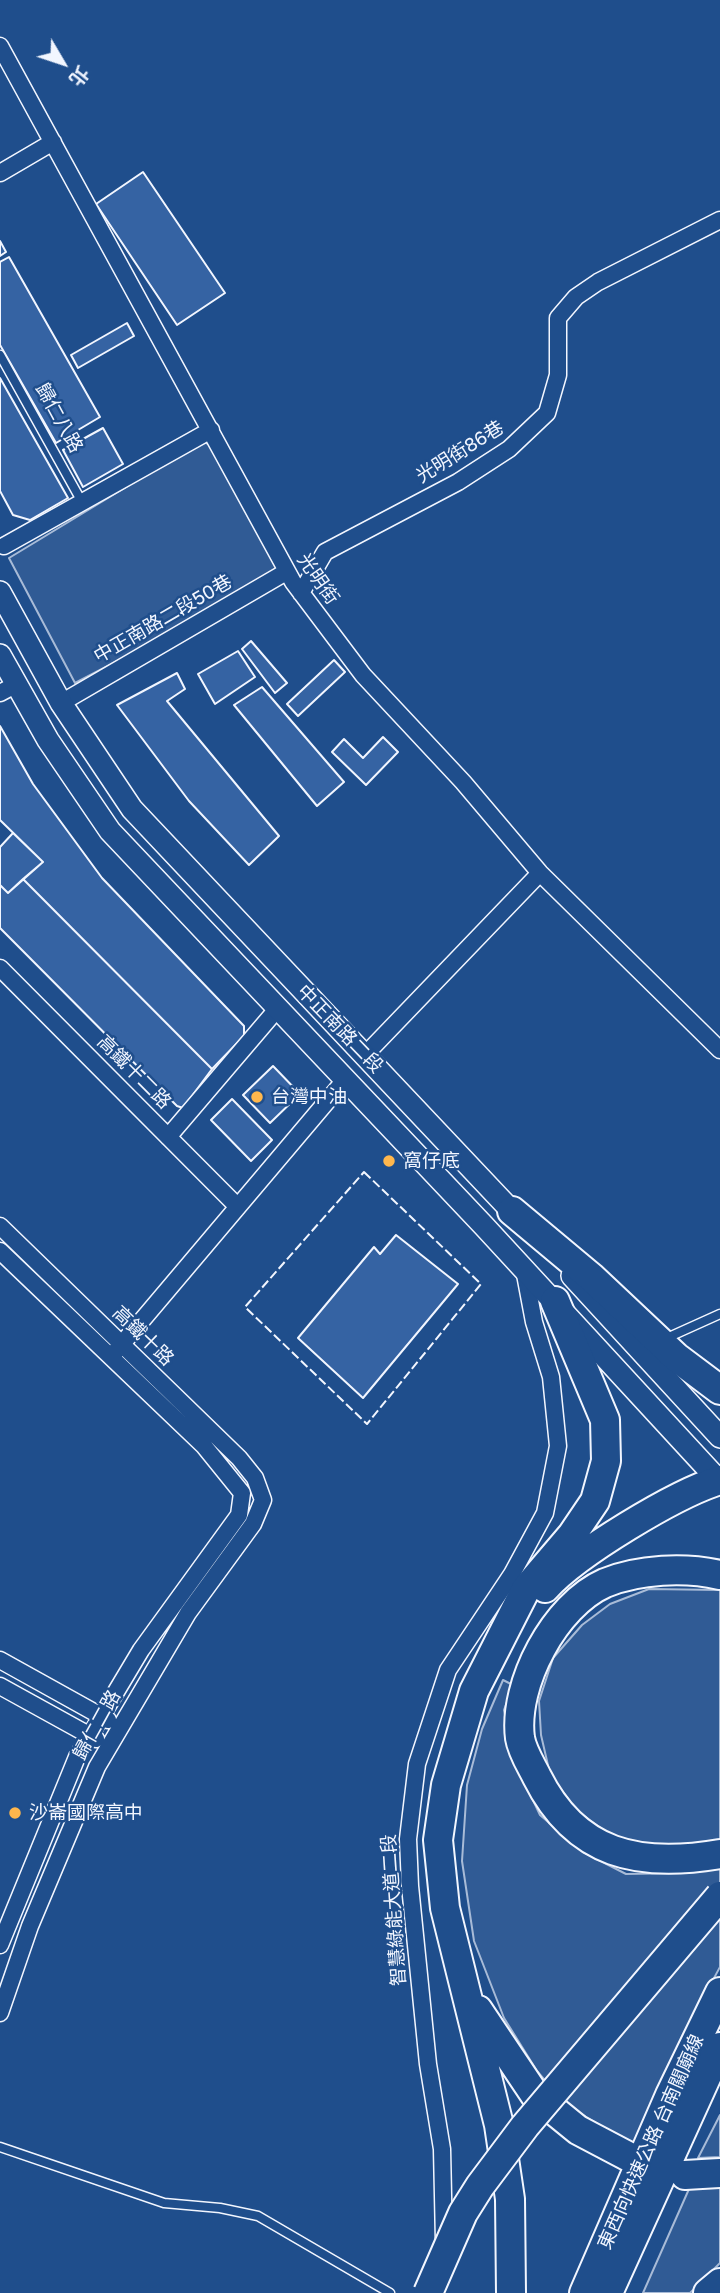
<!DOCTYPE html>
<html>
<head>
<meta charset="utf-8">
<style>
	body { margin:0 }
	#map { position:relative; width:720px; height:2293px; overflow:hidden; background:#1f4e8c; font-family:"Golos Text","Noto Sans TC",sans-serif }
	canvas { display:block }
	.north { position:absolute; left:28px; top:28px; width:70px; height:70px; -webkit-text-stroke:5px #1f4e8c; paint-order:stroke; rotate:129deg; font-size:19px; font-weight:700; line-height:28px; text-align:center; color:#f2f6ff }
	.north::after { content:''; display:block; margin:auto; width:24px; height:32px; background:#f2f6ff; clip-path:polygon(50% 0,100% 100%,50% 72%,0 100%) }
</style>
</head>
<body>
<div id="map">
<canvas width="720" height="2293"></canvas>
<div class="north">北</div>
</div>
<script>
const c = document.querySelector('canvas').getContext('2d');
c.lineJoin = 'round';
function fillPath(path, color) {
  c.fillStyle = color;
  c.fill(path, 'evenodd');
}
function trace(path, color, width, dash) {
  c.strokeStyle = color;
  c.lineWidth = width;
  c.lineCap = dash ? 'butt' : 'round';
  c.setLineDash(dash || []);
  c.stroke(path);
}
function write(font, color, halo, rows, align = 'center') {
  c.font = font + ' "Golos Text","Noto Sans TC",sans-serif';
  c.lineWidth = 5;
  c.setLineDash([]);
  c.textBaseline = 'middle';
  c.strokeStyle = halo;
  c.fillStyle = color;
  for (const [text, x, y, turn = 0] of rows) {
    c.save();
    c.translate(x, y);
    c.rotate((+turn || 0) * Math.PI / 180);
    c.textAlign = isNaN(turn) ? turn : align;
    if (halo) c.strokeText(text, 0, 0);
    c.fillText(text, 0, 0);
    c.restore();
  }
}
const built = new Path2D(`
	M202 441 223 451 279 560 273 580 75 683 9 558Z
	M649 1589 720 1590V1840L675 1853 620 1842 576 1810 550 1774 541 1735 539 1701 553 1658 582 1625 610 1604Z
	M503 1680 513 1685 504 1710 514 1760 540 1815 583 1852 626 1874 682 1873 720 1862V1967L699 2006 634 2146 565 2104 537 2071 504 2018 474 1941 462 1861 467 1785 482 1729Z
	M720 2115V2157L698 2158Z
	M720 2187V2263L690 2293H643L689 2189Z`);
fillPath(built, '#305b95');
trace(built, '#a8bbd7', 2);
const building = new Path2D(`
	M143 172 225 293 177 325 96 204Z
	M0 241 6 252 0 256Z
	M9 257 100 417 56 443 0 345V262Z
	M127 323 134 336 78 368 71 355Z
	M0 378 68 498 30 520 13 515 0 491Z
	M103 428 123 464 83 487 63 450Z
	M251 641 287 683 275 693 242 649Z
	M238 651 255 677 215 704 198 674Z
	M334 660 345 672 298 716 287 704Z
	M177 673 185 689 167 701 279 836 249 865 189 801 117 705Z
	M262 687 344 782 317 806 234 705Z
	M0 726 33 784 102 878 244 1026V1036L212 1069 23 879 43 862 0 820Z
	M383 737 398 752 366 785 332 752 344 739 363 758Z
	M13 833 43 862 8 893 0 885V847Z
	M23 879 212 1069 183 1108 177 1106 0 928V885L8 893Z
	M273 1066 300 1094 270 1123 243 1095Z
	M232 1099 272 1140 251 1161 211 1120Z
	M396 1235 458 1284 363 1398 298 1338 374 1247 380 1254Z`);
fillPath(building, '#3563a3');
trace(building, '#f2f6ff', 2);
const lane = new Path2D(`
	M0 355 82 502
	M669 1337 720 1314
	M0 2147 164 2203 220 2208 258 2216 390 2293`);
const street = new Path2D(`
	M0 46 293 582 363 675 463 782 540 873 720 1050
	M0 173 53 142
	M4 546 211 430
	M301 593 325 552 458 482 509 449 547 413 558 375V318L576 297 598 282 720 220
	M0 693 17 684
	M61 703 286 572
	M0 968 237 1206
	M365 1055 540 873
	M168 1137 278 1008
	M0 1226 239 1458 255 1478 263 1500 253 1524 188 1613 97 1767 30 1926 0 2013
	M0 1251 204 1446 242 1493 239 1515 141 1650 77 1757 0 1945
	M116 1351 345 1080
	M0 1660 108 1720
	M0 1686 96 1739
	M444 2242 442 2149 428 2064 410 1886 408 1839 417 1764 448 1670 512 1574 545 1513 558 1446 551 1377 534 1322 524 1269`);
const secondary = new Path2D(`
	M0 592 61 703 132 809 522 1222
	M0 655 48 740 110 831 484 1226 720 1482
	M572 1276 720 1437`);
const highway = new Path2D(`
	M512 1211 591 1277 676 1357 720 1390
	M720 1575C685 1567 639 1569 605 1583 555 1605 513 1684 520 1738 522 1751 531 1765 537 1777 576 1855 639 1868 720 1854
	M545 1588C577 1553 675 1494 720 1480
	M478 2010 535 2095 578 2130 635 2160
	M685 2175 720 2173
	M511 2293 510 2199 499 2125 445 1908 438 1840 446 1785 474 1691 526 1589 572 1535 595 1501 606 1461 605 1420 555 1301
	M584 2293 670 2095 720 1992
	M608 2293 720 2047
	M708 2293 720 2283`);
trace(lane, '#f2f6ff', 11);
trace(street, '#f2f6ff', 19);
trace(secondary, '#f2f6ff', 24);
trace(highway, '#f2f6ff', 32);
trace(lane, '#1f4e8c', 8);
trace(street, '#1f4e8c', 16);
trace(secondary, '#1f4e8c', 21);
trace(highway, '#1f4e8c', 28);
const highwayBridge = new Path2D(`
	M428 2293 463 2213 480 2186 525 2126 720 1896`);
trace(highwayBridge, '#f2f6ff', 32, []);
trace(highwayBridge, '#1f4e8c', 28);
trace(new Path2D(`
	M364 1172 481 1284 367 1424 245 1307Z`), '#f2f6ff', 2, [9, 3.5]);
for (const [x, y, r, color] of [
	[257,1097,7,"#ffb74d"],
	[389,1161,7,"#ffb74d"],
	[15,1813,7,"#ffb74d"]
]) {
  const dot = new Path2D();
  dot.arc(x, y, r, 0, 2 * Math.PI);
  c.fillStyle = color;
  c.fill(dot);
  trace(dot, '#1f4e8c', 2.5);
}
write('19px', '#f2f6ff', '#1f4e8c', [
	["歸仁八路",59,418,61],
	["光明街86巷",460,452,-32],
	["光明街",318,579,55],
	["中正南路二段50巷",163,619,-30],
	["中正南路二段",340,1029,46],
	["高鐵十二路",134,1072,45],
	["高鐵十路",143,1336,44],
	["歸仁二路",97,1725,-61],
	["智慧綠能大道二段",394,1910,-94],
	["東西向快速公路 台南關廟線",651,2142,-66]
]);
write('19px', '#f2f6ff', '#1f4e8c', [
	["台灣中油",271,1097],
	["窩仔底",403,1161],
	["沙崙國際高中",29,1813]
], 'left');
</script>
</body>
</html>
